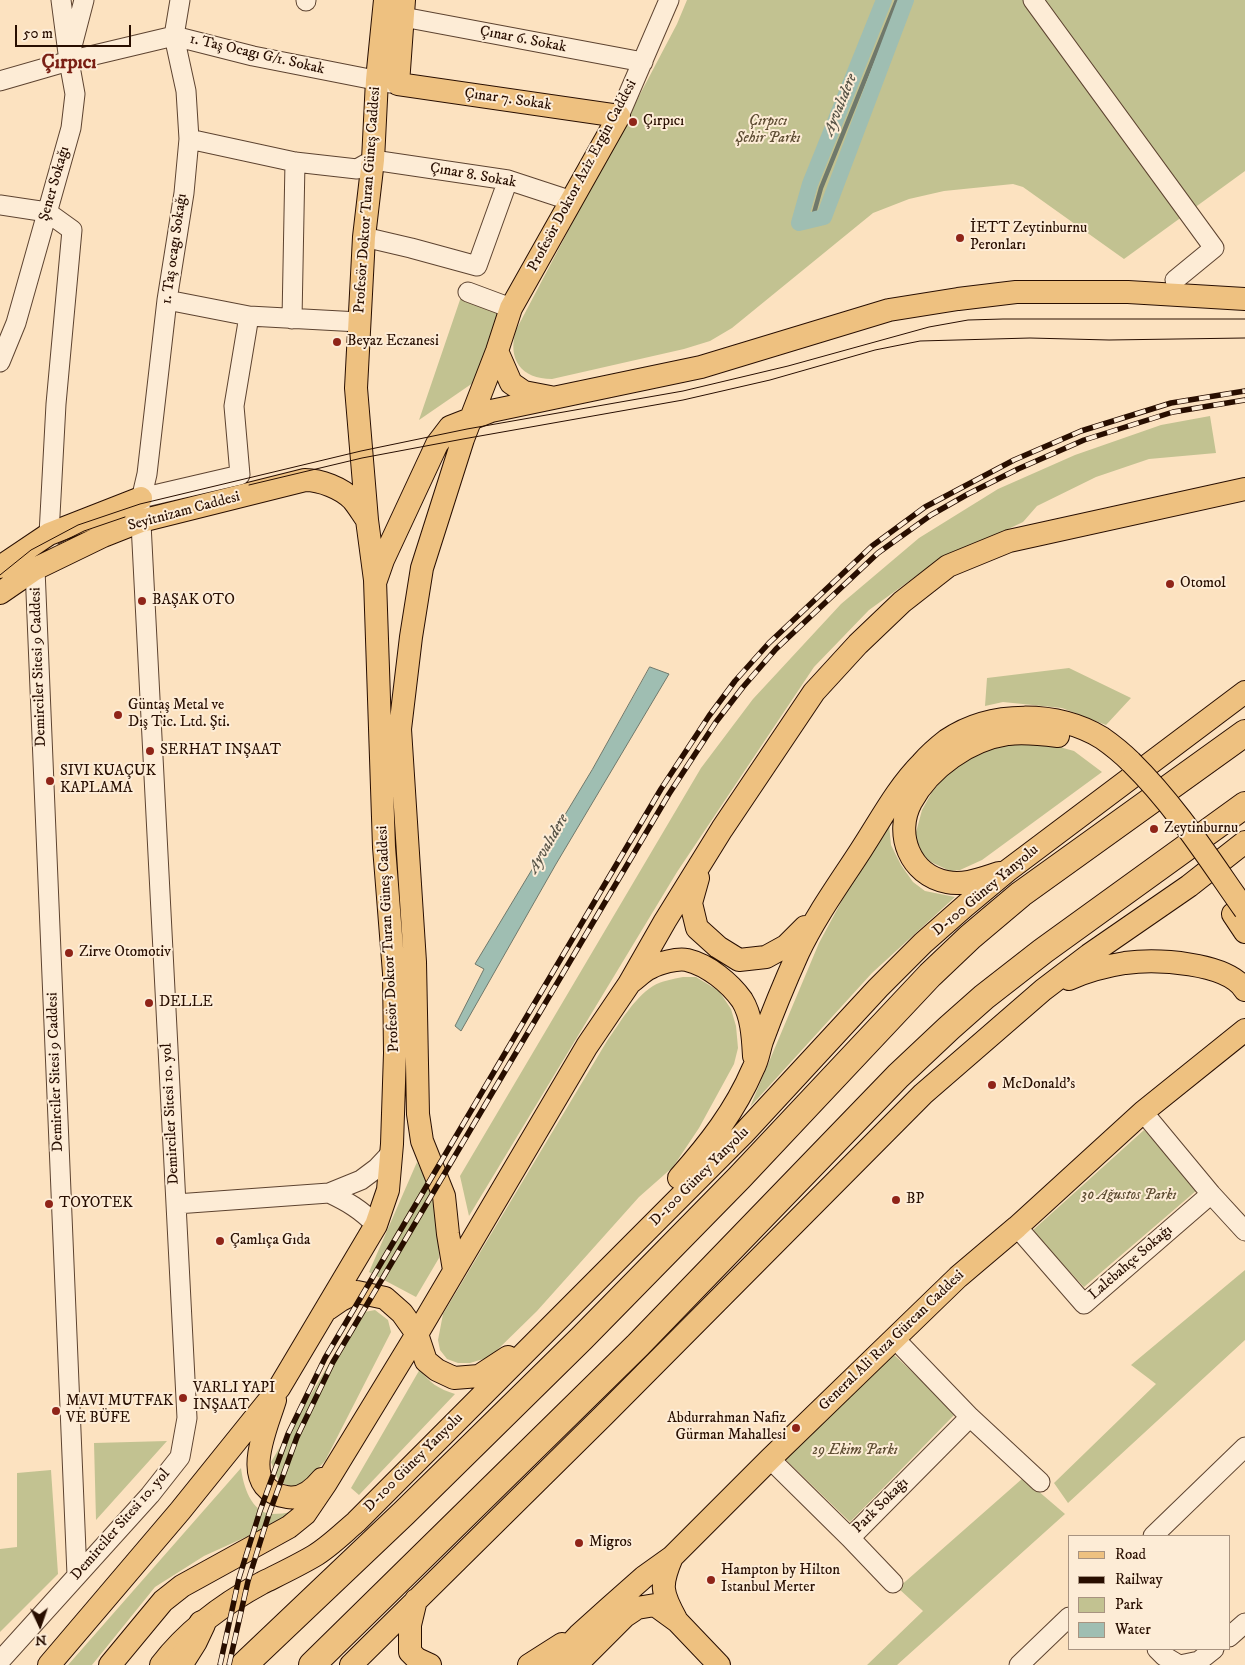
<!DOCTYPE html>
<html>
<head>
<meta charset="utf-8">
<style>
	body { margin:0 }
	#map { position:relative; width:1245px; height:1665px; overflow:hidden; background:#fce2c0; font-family:"IM FELL DW Pica",serif }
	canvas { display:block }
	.legend { position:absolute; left:1068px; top:1535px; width:162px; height:115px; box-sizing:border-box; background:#fdecd6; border:1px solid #a89380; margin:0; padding:6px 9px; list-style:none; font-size:15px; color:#280e00 }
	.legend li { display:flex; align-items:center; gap:10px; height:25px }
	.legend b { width:25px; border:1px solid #a89380 }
	.north { position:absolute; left:15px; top:1600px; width:50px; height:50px; -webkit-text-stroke:4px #fdecd6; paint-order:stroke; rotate:177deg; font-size:14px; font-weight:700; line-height:20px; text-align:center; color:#280e00 }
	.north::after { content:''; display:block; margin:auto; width:18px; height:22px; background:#280e00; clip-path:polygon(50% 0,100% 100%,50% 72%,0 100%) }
	.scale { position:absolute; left:15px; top:25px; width:116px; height:22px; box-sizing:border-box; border:2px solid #280e00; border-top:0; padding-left:6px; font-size:15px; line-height:18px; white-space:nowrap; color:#280e00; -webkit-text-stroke:4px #fdecd6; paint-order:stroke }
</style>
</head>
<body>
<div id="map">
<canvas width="1245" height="1665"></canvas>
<ul class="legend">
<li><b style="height:6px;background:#eec180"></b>Road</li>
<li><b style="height:6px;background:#280e00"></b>Railway</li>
<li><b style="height:14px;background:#c2c291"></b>Park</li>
<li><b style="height:14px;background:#9fbeb2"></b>Water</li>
</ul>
<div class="north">N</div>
<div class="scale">50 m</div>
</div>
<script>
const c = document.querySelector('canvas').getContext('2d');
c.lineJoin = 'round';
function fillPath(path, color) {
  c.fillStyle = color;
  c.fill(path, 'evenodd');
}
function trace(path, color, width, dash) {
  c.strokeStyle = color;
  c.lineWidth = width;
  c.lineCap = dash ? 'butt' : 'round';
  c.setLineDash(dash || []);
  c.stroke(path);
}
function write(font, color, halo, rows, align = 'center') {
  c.font = font + ' "IM FELL DW Pica",serif';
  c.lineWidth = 4;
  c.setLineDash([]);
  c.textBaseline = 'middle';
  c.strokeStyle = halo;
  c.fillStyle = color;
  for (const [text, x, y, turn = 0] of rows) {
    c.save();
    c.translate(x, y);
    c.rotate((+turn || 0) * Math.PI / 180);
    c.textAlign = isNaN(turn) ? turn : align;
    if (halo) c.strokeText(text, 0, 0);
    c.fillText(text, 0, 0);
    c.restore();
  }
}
fillPath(new Path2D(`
	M687 0H1245V171L1124 259 1023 187 1013 184 944 191 909 199 873 213 732 328 710 341 684 349 552 379C521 379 507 359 516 330L677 24Z
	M462 294 502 312 483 376 419 420Z
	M1210 416 1216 453 1149 459 1096 477 1037 506 1023 522 930 566 869 610 814 667 677 872 469 1216 460 1176 701 768 753 699 841 604 919 538 998 489 1075 455 1161 425Z
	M1069 668 1131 698 1106 725 1062 708 1003 702 985 706 987 678Z
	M1025 743 1049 744 1074 751 1102 772 982 860 960 870 950 871 931 862 923 855 915 836 922 810 932 792 945 776 962 763 981 751 1003 745Z
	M889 824 891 845 901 865 913 882 925 891 955 897 872 973 750 1107 819 943 859 869Z
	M683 977H696L719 991 731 1009 736 1026 738 1048 734 1064 699 1128 673 1167 639 1197 537 1311 490 1357 470 1363H458L447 1359 440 1350 438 1340 443 1314 607 1041C620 1023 633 999 653 986 661 981 673 979 683 977Z
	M1144 1130 1197 1190 1084 1287 1032 1231Z
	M417 1162 432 1192 438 1227 439 1258 416 1297 369 1272Z
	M1245 1270V1340L1068 1503 1054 1483 1156 1384 1131 1365Z
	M375 1310 388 1320 391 1332 325 1461 311 1476 296 1488 279 1482 271 1462 359 1313Z
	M890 1351 956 1413 850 1522 784 1458Z
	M420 1369C429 1383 439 1389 455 1394L359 1495 351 1488Z
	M167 1441 96 1520 94 1443Z
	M241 1468C243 1485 251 1513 272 1514 279 1514 286 1513 292 1512L270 1526 204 1556 155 1587 92 1665H68Z
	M51 1470 58 1574 0 1632V1549L17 1547V1473Z
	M1023 1478 1065 1514 897 1665H867L923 1611 898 1588Z`), '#c2c291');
const water = new Path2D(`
	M650 667 669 674 556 864 461 1031 455 1026 484 969 475 964 592 770Z`);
fillPath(water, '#9fbeb2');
trace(water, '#6f786b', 1);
trace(new Path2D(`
	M812 220 821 188 897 0`), '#6f786b', 4.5);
trace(new Path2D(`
	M884 0 810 184 799 223 824 217 906 0`), '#9fbeb2', 16);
const minor = new Path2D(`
	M306 0V1
	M1033 0 1214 248 1175 280
	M403 17 643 62
	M71 50 84 0
	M0 81 69 61 174 36 253 56 390 83
	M619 116 669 0
	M189 139 295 162 357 169 373 160 508 180 572 201
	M0 205 47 212 72 230 56 404 49 534
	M364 237 411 248 477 266 508 180
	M468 292 511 308
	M167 300 249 316 359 322
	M292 319 295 162
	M0 362 16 323 71 128 75 94 69 61 61 0
	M141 498 240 475 234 406 249 316
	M35 569 77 1575
	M1143 1112 1211 1194 1245 1231
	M329 1193C348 1202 360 1209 376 1225
	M176 1204 329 1193 361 1180 377 1168 392 1152
	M1017 1227 1084 1304 1211 1194
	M895 1339 970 1417 1040 1482
	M770 1459 850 1538 893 1583
	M1153 1536 1245 1447
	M850 1538 970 1417
	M1229 1637 1245 1623
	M1157 1649 1164 1656 1179 1665
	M0 1661 150 1495 180 1457 187 1418 140 504 147 474 167 300 184 193 189 139 186 91 174 36 180 0
	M1019 1665 1069 1617
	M1180 1665 1199 1661 1214 1649`);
const major = new Path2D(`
	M404 0 398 84 619 116 511 308 497 351 463 439 422 568 411 637 400 729 415 962 418 1114 422 1141 444 1196 448 1234 454 1270
	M497 351 511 383 524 392 550 397
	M0 567 49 534 141 498
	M376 580 383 560 437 444 450 427 491 411 701 367 889 310 958 299 1016 292H1128L1245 299
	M0 593 35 569 103 536 141 521 305 480C320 480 342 488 353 500 358 506 362 513 367 520
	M999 873C983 878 964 886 947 882 910 875 894 834 911 802 930 767 969 740 1008 734 1024 732 1042 734 1058 736
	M698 878 691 903 697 928 718 947 739 960 766 957 786 946 805 927
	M1233 914 1245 932
	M1069 979C1087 971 1106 966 1125 963 1156 959 1227 962 1245 990
	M631 982C637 978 643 971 650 968 659 963 677 958 687 960 708 965 730 983 742 1000 752 1016 753 1038 754 1056
	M679 1178C709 1144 735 1111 753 1069 758 1060 759 1050 762 1041 773 1011 785 982 798 953 815 917 839 884 861 850 880 821 897 788 922 763 929 755 938 747 947 740 991 710 1057 711 1102 738 1112 745 1122 753 1131 762
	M328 1309 341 1300 357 1292 385 1298 402 1313 417 1334 426 1361 437 1370 454 1378 479 1376 508 1357
	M275 1400C266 1430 237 1489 287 1497 302 1500 313 1490 322 1479
	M672 1557C660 1585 661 1592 676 1619
	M416 1600 410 1625V1652L417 1659 430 1665
	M49 1665 180 1511 279 1388 376 1225 388 1190 392 1144 395 1053 394 973 384 847 375 580 367 520 356 388 364 237 373 160 377 80 385 0
	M110 1665 163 1601 182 1586 289 1527 305 1514 326 1483 417 1334 587 1046 629 984 665 921 722 829 814 692 858 644 902 602 948 566 1009 541 1245 489
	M161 1665C187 1631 225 1603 262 1583 280 1574 297 1566 314 1556 329 1547 342 1534 356 1522L743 1134 878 988 923 943 965 906 1007 871 1245 692
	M351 1665 603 1416 923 1094 1043 990 1089 955 1189 886 1245 842
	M529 1665 562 1644
	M551 1665 579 1635 609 1608 644 1577 672 1557 770 1459 958 1277 1017 1227 1143 1112 1245 1030
	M576 1665 625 1616 637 1608 655 1605 677 1621 719 1665`);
const highway = new Path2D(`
	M179 1665 194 1641 202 1624
	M244 1665 404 1513 582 1338 739 1178 930 975 970 937 1021 894 1245 733
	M312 1665 638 1345 898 1076 949 1028 984 997 1043 951 1245 805`);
trace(minor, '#5d4330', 21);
trace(major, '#280e00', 24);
trace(highway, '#280e00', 28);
trace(minor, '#fdecd6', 19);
trace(major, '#eec180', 22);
trace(highway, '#eec180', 26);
trace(new Path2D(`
	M249 485 362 458 463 439 683 400 770 380 875 350 920 341 1030 338 1109 340 1245 338
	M58 544 84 531 125 517
	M0 575 31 550 78 525 140 504 361 451 467 429 683 391 788 366 929 327 968 320 1003 319H1245`), '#280e00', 1);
const rail = new Path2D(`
	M220 1665 239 1578 260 1511 288 1434 325 1358 661 789 709 716 735 681 769 643 872 546 925 507 1014 460 1081 431 1171 403 1245 391
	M229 1665 248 1581 269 1514 297 1437 333 1362 669 794 716 722 743 687 776 649 878 553 931 515 968 494 1018 469 1084 440 1173 412 1245 400`);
trace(rail, '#280e00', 5.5);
trace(rail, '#fdecd6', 4, [11]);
const majorBridge = new Path2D(`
	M1131 762C1176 806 1209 859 1245 910`);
trace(majorBridge, '#280e00', 24, []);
trace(majorBridge, '#eec180', 22);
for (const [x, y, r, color] of [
	[633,122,5,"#8f2418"],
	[960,238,5,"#8f2418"],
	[337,342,5,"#8f2418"],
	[1170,584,5,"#8f2418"],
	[142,601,5,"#8f2418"],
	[118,715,5,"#8f2418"],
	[150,751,5,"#8f2418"],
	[50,781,5,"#8f2418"],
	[1154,829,5,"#8f2418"],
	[69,953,5,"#8f2418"],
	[149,1003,5,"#8f2418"],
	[992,1085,5,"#8f2418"],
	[896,1200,5,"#8f2418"],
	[49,1204,5,"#8f2418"],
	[220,1241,5,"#8f2418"],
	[183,1398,5,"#8f2418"],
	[56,1411,5,"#8f2418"],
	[796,1428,5,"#8f2418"],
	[579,1543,5,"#8f2418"],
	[711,1580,5,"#8f2418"]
]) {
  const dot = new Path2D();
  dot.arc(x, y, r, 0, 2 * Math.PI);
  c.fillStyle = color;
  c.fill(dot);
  trace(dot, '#fdecd6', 2);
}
write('15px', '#280e00', '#fdecd6', [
	["Çınar 6. Sokak",523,40,11],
	["1. Taş Ocagı G/1. Sokak",257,55,13],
	["Çınar 7. Sokak",508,100,8],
	["Çınar 8. Sokak",473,176,10],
	["Profesör Doktor Aziz Ergin Caddesi",583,176,-62],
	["Şener Sokağı",55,184,-74],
	["Profesör Doktor Turan Güneş Caddesi",368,200,-86],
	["1. Taş ocagı Sokağı",175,249,-82],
	["Seyitnizam Caddesi",184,512,-15],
	["Demirciler Sitesi 9 Caddesi",39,667,-92],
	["D-100 Güney Yanyolu",986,891,-40],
	["Profesör Doktor Turan Güneş Caddesi",389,939,-93],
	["Demirciler Sitesi 9 Caddesi",56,1072,-92],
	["Demirciler Sitesi 10. yol",171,1114,-93],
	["D-100 Güney Yanyolu",700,1177,-45],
	["Lalebahçe Sokağı",1131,1263,-41],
	["General Ali Rıza Gürcan Caddesi",892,1341,-44],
	["D-100 Güney Yanyolu",414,1463,-45],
	["Park Sokağı",881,1506,-45],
	["Demirciler Sitesi 10. yol",121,1525,-49]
]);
write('15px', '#280e00', '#fdecd6', [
	["Çırpıcı",643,122],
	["İETT Zeytinburnu",970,229],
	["Peronları",970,246],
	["Beyaz Eczanesi",347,342],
	["Otomol",1180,584],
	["BAŞAK OTO",152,601],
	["Güntaş Metal ve",128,706],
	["Dış Tic. Ltd. Şti.",128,723],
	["SERHAT INŞAAT",160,751],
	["SIVI KUAÇUK",60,772],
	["KAPLAMA",60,789],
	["Zeytinburnu",1164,829],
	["Zirve Otomotiv",79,953],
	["DELLE",159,1003],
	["McDonald's",1002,1085],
	["BP",906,1200],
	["TOYOTEK",59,1204],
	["Çamlıça Gıda",230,1241],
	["VARLI YAPI",193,1389],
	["INŞAAT",193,1406],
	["MAVI MUTFAK",66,1402],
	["VE BÜFE",66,1419],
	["Abdurrahman Nafiz",786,1419,"right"],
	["Gürman Mahallesi",786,1436,"right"],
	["Migros",589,1543],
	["Hampton by Hilton",721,1571],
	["Istanbul Merter",721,1588]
], 'left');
write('italic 15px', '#5e4d33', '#fdecd6', [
	["Çırpıcı",768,122],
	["Şehir Parkı",768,139],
	["30 Ağustos Parkı",1129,1196],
	["29 Ekim Parkı",855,1451]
]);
write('italic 16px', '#585447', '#fdecd6', [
	["Ayvalıdere",841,105,-68],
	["Ayvalıdere",549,844,-60]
]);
write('bold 20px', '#7a1f14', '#fdecd6', [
	["Çırpıcı",69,64]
]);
</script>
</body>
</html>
